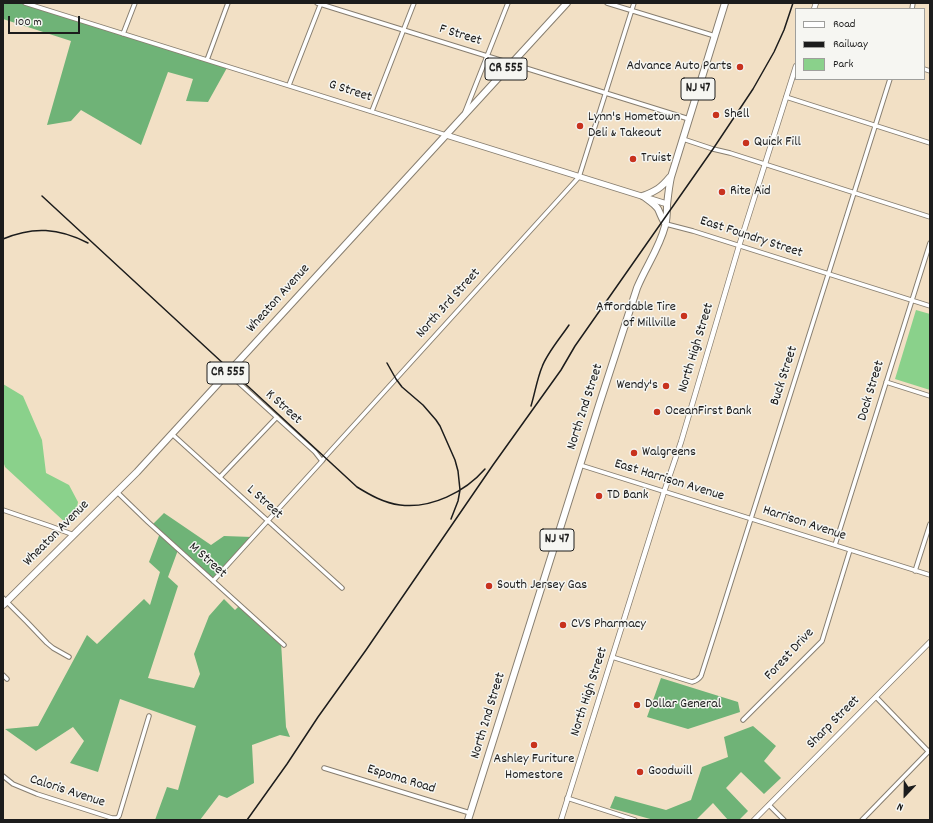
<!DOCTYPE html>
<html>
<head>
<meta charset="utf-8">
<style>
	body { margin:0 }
	#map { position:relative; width:933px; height:823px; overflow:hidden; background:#f2e0c5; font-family:Dekko,sans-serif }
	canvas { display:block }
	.frame { position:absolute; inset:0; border:4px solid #1c1c1c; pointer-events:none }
	.legend { position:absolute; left:795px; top:8px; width:130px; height:72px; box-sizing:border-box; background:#f6f6f2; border:1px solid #9f9f9c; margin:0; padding:5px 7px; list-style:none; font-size:12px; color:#1c1c1c }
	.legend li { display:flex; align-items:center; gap:8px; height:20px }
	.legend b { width:20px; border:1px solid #9f9f9c }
	.north { position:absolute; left:885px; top:775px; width:40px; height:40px; -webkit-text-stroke:3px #f6f6f2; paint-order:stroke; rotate:202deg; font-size:11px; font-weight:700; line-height:16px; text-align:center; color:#1c1c1c }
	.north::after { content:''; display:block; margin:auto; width:14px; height:18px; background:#1c1c1c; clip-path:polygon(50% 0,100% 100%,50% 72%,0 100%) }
	.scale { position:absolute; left:8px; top:16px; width:72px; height:18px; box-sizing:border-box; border:2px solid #1c1c1c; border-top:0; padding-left:5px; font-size:12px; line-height:14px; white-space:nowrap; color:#1c1c1c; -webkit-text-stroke:3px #f6f6f2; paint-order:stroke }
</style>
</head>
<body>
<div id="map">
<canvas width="933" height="823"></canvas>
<div class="frame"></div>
<ul class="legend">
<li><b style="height:5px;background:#fff"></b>Road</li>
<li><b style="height:5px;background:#1c1c1c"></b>Railway</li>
<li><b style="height:11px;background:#8ad18b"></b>Park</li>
</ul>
<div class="north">N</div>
<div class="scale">100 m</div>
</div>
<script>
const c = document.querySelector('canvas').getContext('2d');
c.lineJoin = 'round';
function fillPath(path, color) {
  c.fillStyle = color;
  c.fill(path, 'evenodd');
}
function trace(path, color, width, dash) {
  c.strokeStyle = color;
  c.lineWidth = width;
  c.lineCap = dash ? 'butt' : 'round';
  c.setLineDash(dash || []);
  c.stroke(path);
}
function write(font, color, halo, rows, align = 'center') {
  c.font = font + ' Dekko,sans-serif';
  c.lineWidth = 3;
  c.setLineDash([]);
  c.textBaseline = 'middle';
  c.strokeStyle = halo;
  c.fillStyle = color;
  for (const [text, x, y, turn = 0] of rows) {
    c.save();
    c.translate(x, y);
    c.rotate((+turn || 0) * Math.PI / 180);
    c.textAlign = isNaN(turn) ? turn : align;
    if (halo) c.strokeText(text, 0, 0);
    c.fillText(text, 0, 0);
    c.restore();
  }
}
fillPath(new Path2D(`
	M916 310 930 314V390L895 379Z
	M3 384 23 396 42 440 46 473 69 485 78 502 75 518 68 525 5 467 3 461Z`), '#8ad18b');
fillPath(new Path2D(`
	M3 3H25L228 66 208 102 186 101 193 79 168 72 141 145 81 110 71 121 47 125 71 41 3 19Z
	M164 513 211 545 224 536 252 537 211 580 178 550 168 577 178 586 148 678 194 688 200 674 194 654 209 616 224 599 235 610 240 605 281 642 286 727 290 737 280 735 252 745 254 783 227 798 219 795 200 820H155L167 787 178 790 196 726 120 699 98 772 70 763 84 741 73 727 36 751 5 729 38 726 87 635 97 644 144 599 150 605 160 572 149 562 160 533 152 525Z
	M661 678 738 702 740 712 688 729 647 717Z
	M753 726 776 746 764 761 781 778 764 794 741 772 726 788 748 811 739 820H728L713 803 696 820H654L610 808 615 796 666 810 691 800 702 767 728 757 724 737Z`), '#6fb377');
const minor = new Path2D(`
	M25 3 446 135
	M317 3 689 119
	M607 3 715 36
	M912 9 913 3
	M123 34 135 3
	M207 60 228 3
	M924 69 930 71
	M289 85 321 3
	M786 97 930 143
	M372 111 414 3
	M465 112 508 3
	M683 139 713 149 730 153 930 217
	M666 224 693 231 930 306
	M228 373 315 452 322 461
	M886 382 930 396
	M172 434 342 588
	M580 465 930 575
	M220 477 277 417
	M117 492 148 522 284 645
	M3 510 50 526 74 535
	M835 545 930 243
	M915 571 930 524
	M213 581 322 461 325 457 579 177 634 3
	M3 598 27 622 47 643 53 648 69 657
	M612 657 692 682C696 681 699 679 701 676L718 623 890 79
	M3 675 7 679
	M876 697 929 752
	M743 720 822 641 850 550
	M324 768 470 813
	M3 776 13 784 37 794 112 818H117L119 816 149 716
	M567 798 635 820
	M769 805 784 820
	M862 820 930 750`);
const tertiary = new Path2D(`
	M814 9 816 3
	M561 820 664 492 681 442 739 246 796 66
	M754 820 930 642`);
const secondary = new Path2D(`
	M446 135 667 204`);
const primary = new Path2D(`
	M643 196C648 200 655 204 658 209 661 215 662 220 666 224
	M643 196C656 191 661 188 670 177
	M3 605 137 472 567 3
	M468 820 599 405 637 288C646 266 659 249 665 226 667 219 667 212 667 205 668 196 669 186 671 177L725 3`);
trace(minor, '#877e70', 5.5);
trace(tertiary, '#877e70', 6);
trace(secondary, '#877e70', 7);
trace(primary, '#877e70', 8);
trace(minor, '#fff', 3.5);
trace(tertiary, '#fff', 4.5);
trace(secondary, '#fff', 5);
trace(primary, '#fff', 6);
trace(new Path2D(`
	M42 196 357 487C370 495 384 503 400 505 431 509 465 492 485 469
	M3 239C33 226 59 228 88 243
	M387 363 396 379 402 387 423 405 436 420 440 426 455 460 458 471 460 490 458 501 451 519
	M531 406C535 393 537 379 542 367 547 353 561 337 569 325
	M247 820 287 764 318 717 366 650 493 465 561 370 575 346 713 149 753 89 774 52 784 30 793 3`), '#1c1c1c', 1.5);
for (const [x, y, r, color] of [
	[740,67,4,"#c8321e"],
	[716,115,4,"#c8321e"],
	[580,126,4,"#c8321e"],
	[746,143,4,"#c8321e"],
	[633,159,4,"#c8321e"],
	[722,192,4,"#c8321e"],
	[684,316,4,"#c8321e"],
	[666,386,4,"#c8321e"],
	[657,412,4,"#c8321e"],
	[634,453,4,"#c8321e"],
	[599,496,4,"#c8321e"],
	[489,586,4,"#c8321e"],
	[563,625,4,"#c8321e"],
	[637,705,4,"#c8321e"],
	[534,745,4,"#c8321e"],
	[640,772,4,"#c8321e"]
]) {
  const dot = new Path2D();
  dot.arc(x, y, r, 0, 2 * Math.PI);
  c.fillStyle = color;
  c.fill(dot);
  trace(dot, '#f6f6f2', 1.5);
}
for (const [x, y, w] of [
	[506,69,42],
	[698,89,34],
	[228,373,42],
	[557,540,34]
]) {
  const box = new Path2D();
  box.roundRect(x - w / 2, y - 11, w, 22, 3);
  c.fillStyle = '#f6f6f2';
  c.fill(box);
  trace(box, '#1c1c1c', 1);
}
write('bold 13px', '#1c1c1c', null, [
	["CR 555",506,69],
	["NJ 47",698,89],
	["CR 555",228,373],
	["NJ 47",557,540]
]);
write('14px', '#1c1c1c', '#f6f6f2', [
	["F Street",460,36,17],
	["G Street",350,92,18],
	["East Foundry Street",751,238,18],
	["Wheaton Avenue",279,299,-48],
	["North 3rd Street",449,304,-48],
	["North High Street",697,348,-73],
	["Buck Street",785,376,-72],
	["Dock Street",872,391,-73],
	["North 2nd Street",586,407,-72],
	["K Street",283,408,42],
	["East Harrison Avenue",669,481,17],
	["L Street",264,503,42],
	["Harrison Avenue",804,524,18],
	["Wheaton Avenue",57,534,-45],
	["M Street",207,561,42],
	["Forest Drive",790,655,-47],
	["North High Street",590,692,-72],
	["North 2nd Street",489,716,-73],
	["Sharp Street",834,723,-45],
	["Espoma Road",401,780,17],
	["Caloris Avenue",67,792,18]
]);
write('14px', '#1c1c1c', '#f6f6f2', [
	["Advance Auto Parts",732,67,"right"],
	["Shell",724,115],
	["Lynn's Hometown",588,118],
	["Deli & Takeout",588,134],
	["Quick Fill",754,143],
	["Truist",641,159],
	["Rite Aid",730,192],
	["Affordable Tire",676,308,"right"],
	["of Millville",676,324,"right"],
	["Wendy's",658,386,"right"],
	["OceanFirst Bank",665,412],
	["Walgreens",642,453],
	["TD Bank",607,496],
	["South Jersey Gas",497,586],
	["CVS Pharmacy",571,625],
	["Dollar General",645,705],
	["Ashley Furiture",534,760,"center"],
	["Homestore",534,776,"center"],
	["Goodwill",648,772]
], 'left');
</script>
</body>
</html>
